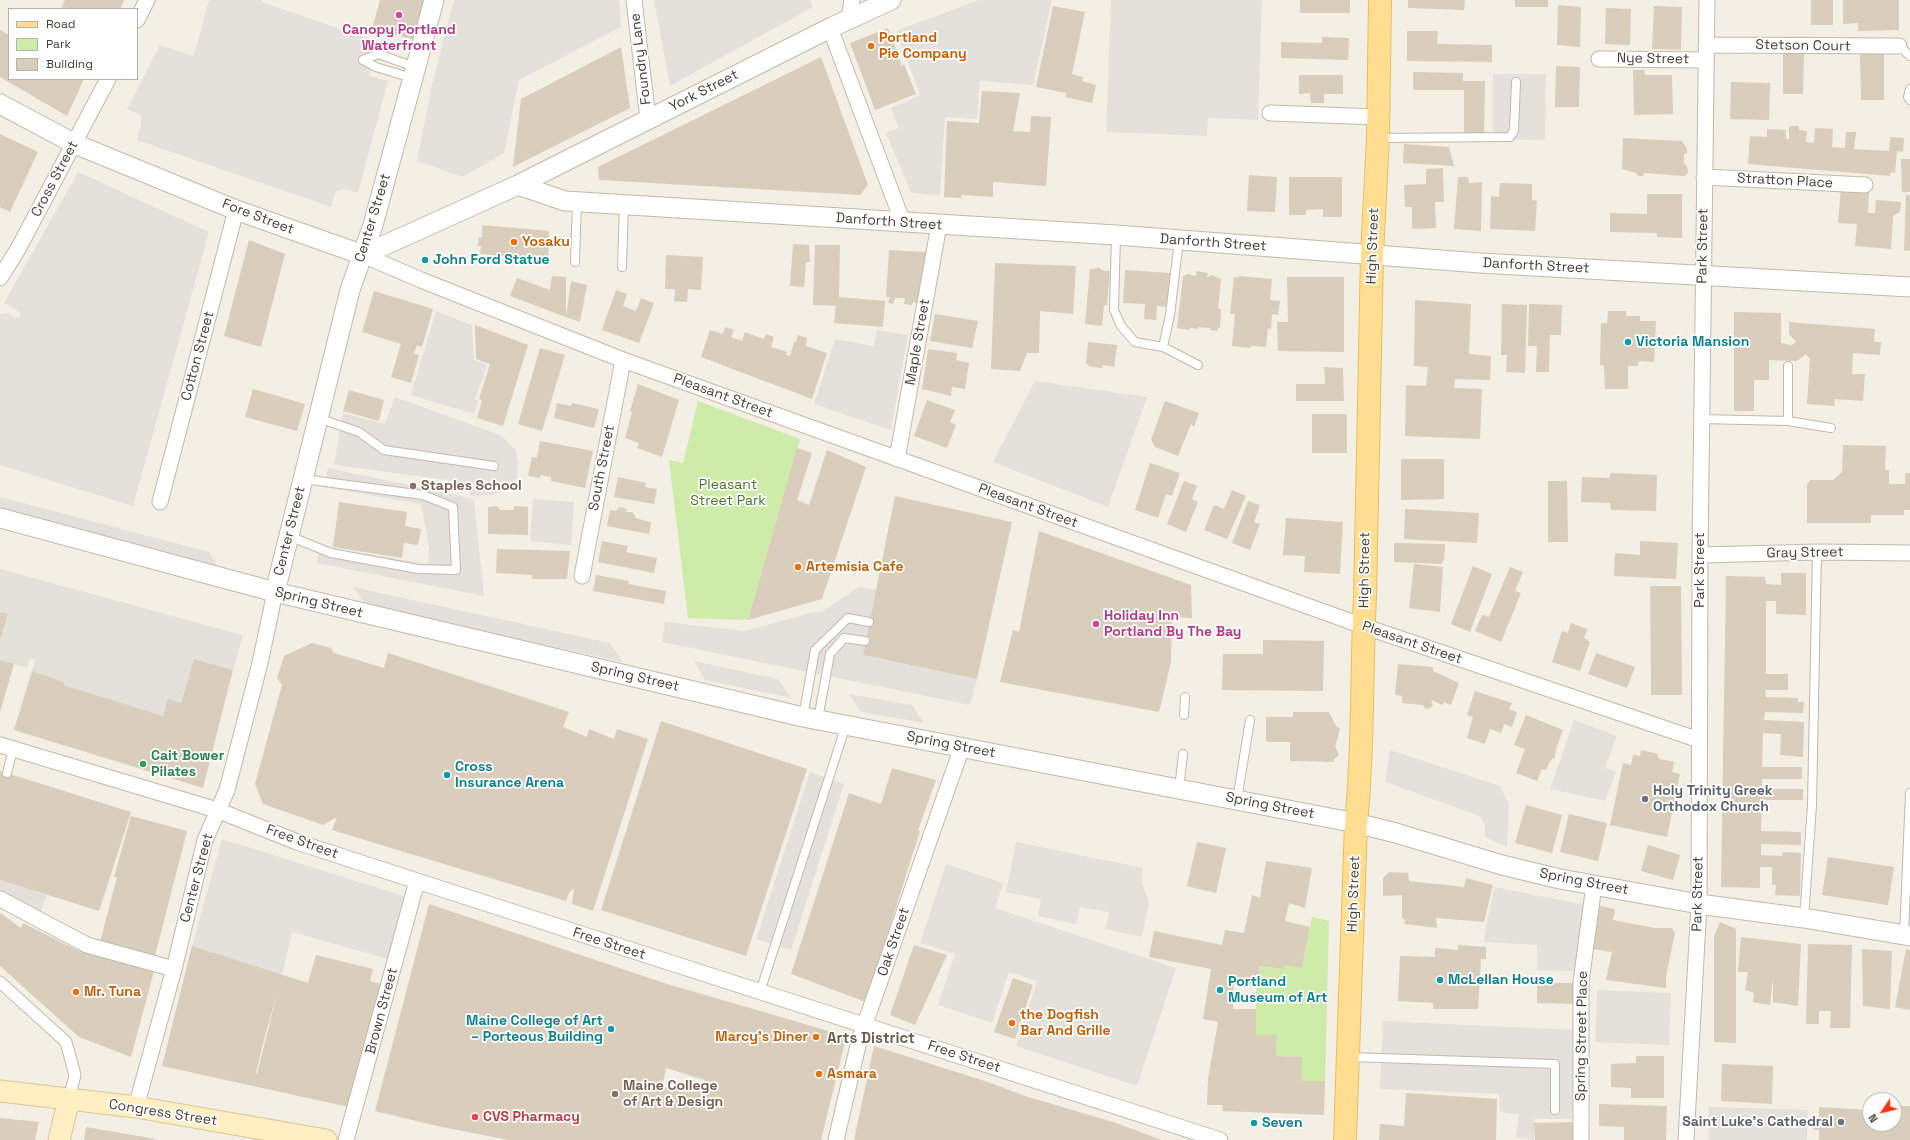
<!DOCTYPE html>
<html>
<head>
<meta charset="utf-8">
<style>
	body { margin:0 }
	#map { position:relative; width:1910px; height:1140px; overflow:hidden; background:#f3efe5; font-family:"Space Grotesk",sans-serif }
	canvas { display:block }
	.legend { position:absolute; left:8px; top:8px; width:130px; height:72px; box-sizing:border-box; background:#fff; border:1px solid #b5b2ae; margin:0; padding:5px 7px; list-style:none; font-size:12px; color:#463f34 }
	.legend li { display:flex; align-items:center; gap:8px; height:20px }
	.legend b { width:20px; border:1px solid #b5b2ae }
	.north { position:absolute; left:1862px; top:1092px; width:40px; height:40px; box-sizing:border-box; background:#fff; border:1px solid #b5b2ae; border-radius:50%; rotate:235deg; font-size:11px; font-weight:700; line-height:16px; text-align:center; color:#463f34 }
	.north::after { content:''; display:block; margin:auto; width:14px; height:18px; background:#ff3010; clip-path:polygon(50% 0,100% 100%,50% 72%,0 100%) }
</style>
</head>
<body>
<div id="map">
<canvas width="1910" height="1140"></canvas>
<ul class="legend">
<li><b style="height:5px;background:#ffde92"></b>Road</li>
<li><b style="height:11px;background:#cfebaa"></b>Park</li>
<li><b style="height:11px;background:#d9cdbc"></b>Building</li>
</ul>
<div class="north">N</div>
</div>
<script>
const c = document.querySelector('canvas').getContext('2d');
c.lineJoin = 'round';
function fillPath(path, color) {
  c.fillStyle = color;
  c.fill(path, 'evenodd');
}
function trace(path, color, width, dash) {
  c.strokeStyle = color;
  c.lineWidth = width;
  c.lineCap = dash ? 'butt' : 'round';
  c.setLineDash(dash || []);
  c.stroke(path);
}
function write(font, color, halo, rows, align = 'center') {
  c.font = font + ' "Space Grotesk",sans-serif';
  c.lineWidth = 3.5;
  c.setLineDash([]);
  c.textBaseline = 'middle';
  c.strokeStyle = halo;
  c.fillStyle = color;
  for (const [text, x, y, turn = 0] of rows) {
    c.save();
    c.translate(x, y);
    c.rotate((+turn || 0) * Math.PI / 180);
    c.textAlign = isNaN(turn) ? turn : align;
    if (halo) c.strokeText(text, 0, 0);
    c.fillText(text, 0, 0);
    c.restore();
  }
}
fillPath(new Path2D(`
	M698 401 800 439 748 620 688 618 669 460 683 463Z
	M1312 917 1329 921 1325 1081H1302V1057L1276 1056 1277 1035H1256V984L1261 976 1259 966 1283 969 1284 965 1302 968Z`), '#cfebaa');
fillPath(new Path2D(`
	M209 0H262V2L378 42 369 76 388 81 358 193 343 189 336 191 331 207 137 140 141 125V115L127 109 160 45 194 56Z
	M454 0H619L621 27 519 80 504 153 463 177 417 161 432 85Z
	M654 0H810L813 7 670 86Z
	M979 0H1052L1033 85 980 81 977 119 945 117 940 195 911 193 886 133 899 128 891 108 920 95 896 31Z
	M1111 0H1262L1258 120 1208 118 1207 136 1106 132Z
	M1493 74H1546L1545 140 1493 139Z
	M78 172 209 232 133 506 0 465V314L9 313 14 318 20 316V312L4 303Z
	M436 311 472 325 474 360 487 365 475 399 478 401 474 414 411 395Z
	M877 330 908 335 891 430 814 404 835 339 874 346Z
	M1035 381 1147 397 1108 507 993 462Z
	M395 397 500 435 515 449 518 460 517 477 512 488 493 495 470 496V483L334 465 343 413 385 424Z
	M328 468 474 499 484 596 317 563 320 546 428 564 429 547 421 504 324 487Z
	M0 497 209 552 220 570 0 513Z
	M533 499 574 502 571 545 530 541Z
	M0 569 243 635 233 670 194 659 181 703 163 716 64 685V682L32 671 35 659H30L27 668 0 660V642L8 615 0 612Z
	M353 587 610 643 623 662 366 606Z
	M859 587 876 590 863 655 977 679 970 705 662 642 665 622 745 631 814 612H821Z
	M694 661 778 679 791 698 705 680Z
	M849 694 912 705 924 723 861 712Z
	M1574 720 1617 736 1605 768 1616 772 1605 801 1550 789Z
	M1390 750 1500 786 1509 805 1507 847 1485 837V826L1480 816 1385 782Z
	M810 772 844 784 791 950 756 939Z
	M222 839 404 896 388 959 292 932 282 976 192 946Z
	M1016 842 1143 868 1142 883 1149 902 1142 937 1106 929 1109 912 1080 907 1076 924 1038 916 1041 899 1006 892Z
	M946 864 1003 883 995 908 1176 968 1137 1086 1016 1046 1037 981 1009 972 992 1023 938 1005 955 954 920 943Z
	M0 880 47 895 37 920 0 907Z
	M1495 887 1586 905 1577 971 1537 970V945L1484 942 1487 921Z
	M1597 990 1671 993 1669 1045 1595 1042Z
	M1383 1021 1575 1030 1572 1119H1534V1140H1533L1516 1137 1519 1114 1500 1112 1499 1094 1380 1089Z
	M1709 1107 1808 1110 1807 1140H1709Z`), '#e4e1dd');
fillPath(new Path2D(`
	M65 0H124L120 9H61Z
	M380 0H427L416 40 372 29Z
	M1300 0H1350V13H1300Z
	M1408 0H1465L1464 10 1408 8Z
	M1515 0H1548V7H1515Z
	M1811 0H1833V25H1811Z
	M1843 0H1899V30L1858 31V23L1843 24Z
	M1558 5 1581 7 1580 47 1557 45Z
	M1053 6 1085 12 1072 74 1083 77 1082 81 1096 85 1092 103 1065 97 1066 93 1036 87Z
	M1654 6 1682 7 1681 50 1652 49Z
	M1606 8 1631 9 1630 45 1605 44Z
	M888 28 902 66 904 64 916 94 875 110 850 43Z
	M0 30 9 35V79H84L67 116 0 77Z
	M1407 31H1438L1437 44 1492 45V62L1407 61Z
	M1322 37 1349 38 1348 60 1281 58V42L1322 43Z
	M621 47 630 108 513 167 521 99Z
	M1783 52 1804 53 1803 94H1783Z
	M1884 53V100H1861L1860 54Z
	M821 57 868 185 860 195 599 180 598 167Z
	M1556 66 1580 67 1579 107H1555Z
	M1633 70H1644L1645 75H1672L1673 114 1634 115Z
	M1413 72 1463 73V81H1485L1484 133H1464V90H1413Z
	M1299 75H1343V94H1324V103H1311L1310 93 1299 94Z
	M1731 82 1770 83 1769 120 1730 119Z
	M982 91 1020 93 1013 131 1030 132 1031 116 1051 117 1046 186 993 182V197L962 195 961 198 944 197 947 121 979 123Z
	M1789 126H1799V130L1807 131 1806 142 1814 143 1815 128 1833 129 1832 147 1845 148 1846 132H1856L1854 149 1889 151 1890 137 1904 138 1903 152 1897 151 1895 173 1891 172 1890 176 1748 164 1750 136 1767 137V129L1786 130V139H1789Z
	M0 134 38 152 10 212 0 207Z
	M1623 138 1682 141 1687 149V153L1684 154V163L1687 166 1688 173 1684 176 1644 173 1643 176H1638L1636 173 1622 169Z
	M1404 144 1449 147 1454 166 1403 163Z
	M1901 159H1910V192H1902Z
	M1443 168 1444 202H1435L1436 228 1412 229V207H1405L1404 185 1426 184V169Z
	M1249 175 1277 177 1275 212 1247 211Z
	M1289 177H1342V217H1323V209L1306 210V215H1289Z
	M1458 177H1468L1469 183 1482 182 1481 231 1454 229Z
	M1500 183 1532 184V200L1537 201 1535 231 1490 229 1491 196 1499 197Z
	M1841 187 1869 189 1868 213H1875L1876 200 1901 202 1900 212 1893 216 1891 249 1855 246 1857 224 1838 223Z
	M1647 194H1682V238L1657 237V233L1610 232V213L1647 214Z
	M1906 195H1910V251L1904 250Z
	M482 225 549 231 548 261 480 254 481 246H478L479 237H482Z
	M249 240 285 254 261 347 224 336Z
	M793 244 809 245 810 262H806L804 287 790 286Z
	M815 245H840L839 297 885 301 883 327 834 323 836 306 813 305Z
	M889 250 926 252 923 280H921L917 303 913 302 912 305 904 304 905 298H895L893 304 888 303 890 297H886Z
	M666 255 703 257 701 290 688 289 687 302 674 301 675 289H665Z
	M995 263 1076 266 1073 314 1040 311 1039 353H1027L1020 371 991 369Z
	M1098 267 1104 271H1110L1107 305H1104L1102 326 1085 324 1090 269H1095Z
	M1125 270 1170 273 1168 307 1157 306 1156 320 1144 319 1145 304 1123 303Z
	M1196 271 1208 273 1207 278 1211 275 1221 279 1218 309H1221L1220 328H1218L1217 331 1210 330V328L1198 327V329L1189 328V330L1177 328 1183 276 1188 274 1196 276Z
	M552 276 566 277V317L510 296 517 278 550 290Z
	M1239 276 1272 279 1270 300 1280 301 1278 315 1272 314 1271 329 1268 328 1266 347 1251 346V348L1232 346 1235 314H1230L1234 277 1238 278Z
	M1287 277H1344V352L1278 351 1277 322H1288Z
	M571 281 587 285 580 322 566 317Z
	M616 290 627 294 623 306 636 311 641 298 654 303 639 343 602 330Z
	M374 291 433 309 422 347 417 345 414 354 419 355 411 383 391 377 401 344 362 332Z
	M1415 300 1471 304 1469 354 1491 356 1490 380 1455 379 1454 388 1482 389 1480 439 1405 436 1406 385 1426 386 1428 367 1414 366Z
	M1502 304 1527 305 1525 373 1506 372 1507 355H1501Z
	M1529 304 1562 305 1561 335H1550L1549 372H1536L1537 346H1528Z
	M1608 311H1626V316H1640V321H1656L1654 362 1639 361 1638 366H1628V389H1605L1604 366 1600 365 1601 323H1607Z
	M1734 312 1781 313V343L1792 345 1796 342 1789 334V322L1875 329 1874 342H1881L1880 355 1853 353 1852 374H1865L1863 401 1835 399 1834 406 1807 404 1810 359 1806 354 1797 361 1769 360V380H1754V411H1734Z
	M935 314 978 321 972 348 930 341Z
	M475 325 528 345 503 426 477 418 482 400 479 399 490 364 476 359Z
	M725 327 734 330 731 337 742 341 745 332 764 339 766 334 774 337 771 347 787 352 786 355 790 356 794 342H796L798 335 807 338 806 346 827 353 812 399 701 357 710 330 723 334Z
	M1088 342 1117 345 1114 367 1103 365 1102 368 1088 366 1089 364H1086Z
	M540 348 565 355 542 431 518 424Z
	M928 349 957 353 956 360 969 363 965 389 952 387 951 396 922 389Z
	M1324 367 1343 368 1344 401H1296V384H1325Z
	M638 384 679 400 662 457 637 448 639 443 625 438 632 412 630 411Z
	M253 389 305 404 297 431 245 417Z
	M349 390 384 400 379 421 343 411Z
	M927 400 955 410 950 422 956 425 947 448 914 436Z
	M1165 401 1199 413 1194 427 1191 424 1178 456 1155 447 1151 439Z
	M557 403 571 406 572 403 599 409 594 428 554 418Z
	M1312 414H1347V453H1312Z
	M540 441 593 451 585 488 551 481V477L541 475 540 478 528 476 532 457 537 458Z
	M1843 445 1886 446 1885 470H1889V484H1905V473H1910V510H1904V515H1871V523H1807V484L1810 480H1833L1842 472Z
	M797 448 812 453 797 500 809 505 827 450 866 467 822 599 748 620Z
	M1401 459H1444V499L1401 500Z
	M1150 463 1180 473 1172 496 1166 494 1158 518 1135 510Z
	M1611 473 1657 475 1656 511 1611 510 1610 503 1581 502 1582 477 1609 478Z
	M618 477 646 483 645 487 657 489 654 504 614 497Z
	M1184 481 1197 486 1192 499 1198 502 1186 532 1167 524Z
	M1548 481H1567L1568 542H1548Z
	M1232 490 1246 496 1227 539 1204 530 1214 505 1224 509Z
	M895 496 1012 522 977 679 863 655Z
	M1248 501 1260 505 1254 522 1260 524 1250 550 1232 543Z
	M339 502 407 512 405 526 421 529 418 545 404 543 402 558 333 547Z
	M497 506 500 510H514V506L528 507V535L488 534V507Z
	M619 507 627 509 626 512H632L635 515V518L651 522 649 534 607 526 610 510 616 511Z
	M1405 509 1479 513 1477 543 1404 539Z
	M1286 518 1343 522 1340 574 1304 572 1305 556 1283 555Z
	M1039 531 1191 585 1192 618 1172 617 1171 662 1159 712 1000 682 1013 630 1019 632Z
	M602 541 628 546 626 552 657 558 654 573 598 562Z
	M1640 541 1678 543 1676 579 1614 576 1615 553 1640 555Z
	M1394 543 1445 544 1444 561H1442V564L1394 562Z
	M497 549 570 551 567 579H532V575L496 573Z
	M1414 564 1443 567 1440 612 1409 608Z
	M1473 566 1492 574 1470 632 1451 624Z
	M1510 567 1523 572 1515 591 1521 593 1501 642 1475 631 1482 615 1489 617Z
	M1781 573H1806V615L1776 614V601H1766V674H1788V690H1765L1766 697 1798 698V702H1804L1803 713 1765 712 1764 720 1804 722 1803 757 1780 755 1781 734 1763 733 1762 767H1802V779H1762V789H1803V800H1762L1761 831 1801 832V845L1761 844V855L1782 856 1783 852 1801 853 1800 896 1775 895 1776 885H1772V867H1760V888L1721 887 1726 576 1765 577 1766 584 1781 585Z
	M596 575 629 581 628 584 666 591 664 604 593 591Z
	M1650 586H1681L1682 695H1651Z
	M0 612 8 614 0 641Z
	M1571 623 1587 629 1584 638 1590 642 1580 671 1552 662 1562 631 1568 633Z
	M1263 640 1324 641 1323 691 1222 690 1223 654H1263Z
	M312 643 331 648 334 653 384 668 388 653 569 712 563 727 587 737 589 729 614 739 617 729 648 739 593 911 572 904 574 888 569 893 566 901 332 830 337 817 323 825 263 804 255 784 282 685 277 678 284 656Z
	M1596 653 1635 667 1627 688 1588 674Z
	M194 659 233 670 203 788 14 730 32 671 64 682V685L163 716 168 699 181 703Z
	M0 660 14 664 0 712Z
	M1398 664 1433 667V671L1459 683 1451 705 1444 702 1443 705 1431 700 1433 705 1430 708 1426 709 1423 705 1402 703V696L1395 695Z
	M1475 691 1512 703 1509 709 1517 712 1512 727 1504 724 1501 733 1490 729 1485 744 1467 738 1473 717 1467 715Z
	M1293 712H1329L1336 726 1340 729 1335 747 1339 754 1337 757 1334 759V762L1290 761V742H1266V717H1293Z
	M1526 715 1563 730 1556 749 1555 757 1550 761 1546 770 1542 769 1537 781 1516 773 1525 749 1514 745Z
	M661 721 807 769 746 956 601 910Z
	M1641 750 1658 754 1657 756 1660 759 1674 762 1672 772 1680 774 1667 837 1610 825 1623 763 1631 765 1633 755 1640 756Z
	M892 768 936 780 918 830 920 831 866 1002 791 974 849 793 881 804Z
	M0 771 131 812 99 911 0 880Z
	M1526 805 1562 815 1552 853 1515 843Z
	M1569 814 1607 823 1598 861 1560 852Z
	M131 816 187 831 154 960 99 946 117 877H114Z
	M1197 842 1226 848 1216 893 1187 886Z
	M1648 845 1680 855 1673 880 1641 871Z
	M1828 857 1894 867 1888 905 1822 895Z
	M1266 861 1312 868 1305 908 1289 903 1285 921 1310 927 1302 968 1284 965V969L1259 966 1261 976 1256 984 1246 986 1238 981H1234L1233 1009H1256V1035H1277L1276 1056 1302 1057V1081H1325L1324 1115 1222 1111 1223 1105H1207L1208 1079 1218 1022 1203 1019 1211 969 1149 957 1154 931 1222 945 1225 930 1244 933 1252 895 1260 898Z
	M1389 872 1408 873 1409 881 1464 887 1466 878 1493 885 1484 922 1436 918 1437 928 1404 924 1405 920 1402 918V895L1383 896V878Z
	M429 904 664 983 839 1034 844 1041V1046L821 1140H509L437 1126 375 1111ZM666 1068 705 1080 704 1091 662 1087Z
	M1600 906 1615 909 1613 920 1655 928H1672L1675 933 1666 976V988L1606 980 1612 952 1593 949Z
	M0 913 21 928 23 923 75 949 154 971 131 1057 79 1037 0 966Z
	M1720 922 1736 929V1043L1714 1042V936Z
	M1741 937 1801 944 1798 1006 1773 1002V977L1770 1005 1753 1002 1754 993 1745 990 1748 972H1738Z
	M1808 944 1852 945 1850 1028H1830L1831 1011H1819V1024H1806Z
	M914 945 947 955 915 1025 890 1015Z
	M1458 945 1486 947V959H1481L1478 1009H1433V1003L1398 1001 1400 956 1435 957V948L1458 950Z
	M192 946 308 983 316 955 373 969 370 981 381 984 349 1107 162 1066ZM277 994 257 1074 256 1073 264 1039Z
	M1862 949 1892 951 1890 1009 1863 1006Z
	M1906 949 1910 950V1010L1895 1007Z
	M1013 978 1033 985 1015 1039 994 1032Z
	M1537 983H1577L1576 1004 1537 1003Z
	M874 1046 988 1082 1025 1096 1113 1122 1162 1140H854Z
	M1636 1056H1664V1098H1631V1088L1611 1087V1064L1636 1063Z
	M1722 1064 1773 1066 1772 1104 1721 1101Z
	M1406 1093 1497 1099 1496 1140H1379L1380 1124 1404 1126Z
	M1894 1103 1901 1106H1910V1140H1819V1130H1813L1812 1118 1819 1119V1107L1870 1110V1124H1894Z
	M1599 1104 1667 1106 1666 1140H1624V1127L1599 1126Z
	M0 1118 39 1122 35 1140H0Z
	M1575 1122V1140H1535L1534 1123Z
	M86 1127 156 1139 155 1140H84Z`), '#d9cdbc');
const service = new Path2D(`
	M1899 46 1910 56
	M363 60 378 54 415 67
	M363 60 376 67 412 78
	M1910 89 1908 97 1910 100
	M1379 138 1510 137 1514 130 1516 82
	M1116 235 1114 310 1121 326 1135 342 1163 347
	M1179 240 1170 315 1163 347 1198 365
	M575 262 577 201
	M622 267 624 205
	M318 418 359 432 384 450 494 466
	M1701 419 1788 421 1831 428
	M1788 421V366
	M289 536 331 553 418 569 456 570 453 507 423 495 303 479
	M1184 715 1185 697
	M803 717 815 650 848 618 869 622
	M818 719 830 654 844 638 865 641
	M7 773 13 749
	M1179 789 1183 754
	M1237 800 1250 720
	M1804 918 1812 805 1817 552
	M1904 935 1910 793
	M760 992 846 725
	M1350 1057 1555 1064V1110`);
const pedestrian = new Path2D(`
	M0 982 66 1042 75 1075 69 1099`);
const minor = new Path2D(`
	M634 0 648 119
	M849 18 852 0
	M137 20 147 0
	M830 28 903 223
	M1706 45 1899 46
	M1599 59 1706 60
	M1270 113 1378 117
	M1704 177 1865 185
	M363 255 421 280 623 360 1363 626 1699 740
	M0 278 18 249 108 79
	M897 459 939 225
	M160 502 236 210
	M1700 555 1817 552 1910 553
	M582 576 623 360
	M0 745 217 810 297 842 417 881 1220 1140
	M0 899 87 945 174 969
	M136 1107 174 969 205 840 227 790 260 663 275 592
	M346 1140 417 881
	M836 1140 859 1041 962 747
	M1581 1140V982L1594 885
	M1686 1140 1699 904 1700 555 1707 0`);
const tertiary = new Path2D(`
	M0 104 75 144 236 210 363 255 518 185 830 28 891 0
	M518 185 565 201 1116 235 1480 263 1910 287
	M0 518 275 592 803 717 1356 823 1396 833 1502 865 1560 879 1699 904 1804 918 1910 936
	M275 592 350 290 373 225 434 0`);
const secondary = new Path2D(`
	M0 1091 136 1107 326 1140
	M59 1140 69 1099`);
const primary = new Path2D(`
	M1345 1140 1356 823C1364 748 1361 672 1365 597L1372 254 1378 138 1380 0`);
trace(service, '#c2b9aa', 10);
trace(pedestrian, '#c2b9aa', 13);
trace(minor, '#c2b9aa', 17);
trace(tertiary, '#c2b9aa', 21);
trace(secondary, '#dac593', 23);
trace(primary, '#ebbd5b', 24);
trace(service, '#fff', 8);
trace(pedestrian, '#fff', 11);
trace(minor, '#fff', 15);
trace(tertiary, '#fff', 19);
trace(secondary, '#ffefc3', 21);
trace(primary, '#ffde92', 22);
for (const [x, y, r, color] of [
	[399,15,4,"#d1479c"],
	[871,46,4,"#e8710a"],
	[514,242,4,"#e8710a"],
	[425,260,4,"#0f9aa8"],
	[1628,342,4,"#0f9aa8"],
	[413,486,4,"#8d6e63"],
	[798,567,4,"#e8710a"],
	[1096,624,4,"#d1479c"],
	[143,764,4,"#2e9e5b"],
	[447,775,4,"#0f9aa8"],
	[1645,799,4,"#6b7280"],
	[1440,980,4,"#0f9aa8"],
	[1220,990,4,"#0f9aa8"],
	[76,992,4,"#e8710a"],
	[1012,1023,4,"#e8710a"],
	[611,1029,4,"#0f9aa8"],
	[816,1037,4,"#e8710a"],
	[819,1074,4,"#e8710a"],
	[615,1094,4,"#8d6e63"],
	[475,1117,4,"#e0444e"],
	[1841,1122,4,"#6b7280"],
	[1254,1123,4,"#0f9aa8"]
]) {
  const dot = new Path2D();
  dot.arc(x, y, r, 0, 2 * Math.PI);
  c.fillStyle = color;
  c.fill(dot);
  trace(dot, '#fff', 1.5);
}
write('bold 14px', '#b23c85', '#fff', [
	["Canopy Portland",399,30],
	["Waterfront",399,46],
	["Holiday Inn",1104,616,"left"],
	["Portland By The Bay",1104,632,"left"]
]);
write('bold 14px', '#c56008', '#fff', [
	["Portland",879,38],
	["Pie Company",879,54],
	["Yosaku",522,242],
	["Artemisia Cafe",806,567],
	["Mr. Tuna",84,992],
	["the Dogfish",1020,1015],
	["Bar And Grille",1020,1031],
	["Marcy's Diner",808,1037,"right"],
	["Asmara",827,1074]
], 'left');
write('14px', '#463f34', '#fff', [
	["Stetson Court",1803,46,1],
	["Foundry Lane",641,59,-97],
	["Nye Street",1653,59,1],
	["York Street",704,91,-27],
	["Cross Street",55,179,-62],
	["Stratton Place",1785,181,3],
	["Fore Street",258,217,21],
	["Center Street",373,218,-73],
	["Danforth Street",889,222,4],
	["Danforth Street",1213,243,4],
	["High Street",1373,246,-88],
	["Park Street",1703,246,-89],
	["Danforth Street",1536,266,3],
	["Maple Street",918,342,-80],
	["Cotton Street",198,356,-75],
	["Pleasant Street",723,396,20],
	["South Street",602,468,-79],
	["Pleasant Street",1028,506,20],
	["Center Street",290,531,-76],
	["Gray Street",1805,553,-1],
	["High Street",1365,570,-89],
	["Park Street",1700,570,-90],
	["Spring Street",319,603,14],
	["Pleasant Street",1412,643,19],
	["Spring Street",635,677,13],
	["Spring Street",951,745,11],
	["Spring Street",1270,806,11],
	["Free Street",302,842,20],
	["Center Street",197,878,-75],
	["Spring Street",1584,882,11],
	["High Street",1354,894,-88],
	["Park Street",1698,894,-89],
	["Oak Street",894,942,-71],
	["Free Street",609,944,18],
	["Brown Street",382,1011,-75],
	["Spring Street Place",1582,1036,-89],
	["Free Street",964,1057,18],
	["Congress Street",163,1113,9]
]);
write('bold 14px', '#0d838f', '#fff', [
	["John Ford Statue",433,260],
	["Victoria Mansion",1636,342],
	["Cross",455,767],
	["Insurance Arena",455,783],
	["McLellan House",1448,980],
	["Portland",1228,982],
	["Museum of Art",1228,998],
	["Maine College of Art",603,1021,"right"],
	["– Porteous Building",603,1037,"right"],
	["Seven",1262,1123]
], 'left');
write('14px', '#467b24', '#fff', [
	["Pleasant",728,485],
	["Street Park",728,501]
]);
write('bold 14px', '#785e54', '#fff', [
	["Staples School",421,486],
	["Maine College",623,1086],
	["of Art & Design",623,1102]
], 'left');
write('bold 14px', '#27864d', '#fff', [
	["Cait Bower",151,756],
	["Pilates",151,772]
], 'left');
write('bold 14px', '#5b616d', '#fff', [
	["Holy Trinity Greek",1653,791],
	["Orthodox Church",1653,807],
	["Saint Luke's Cathedral",1833,1122,"right"]
], 'left');
write('bold 14px', '#be3a42', '#fff', [
	["CVS Pharmacy",483,1117]
], 'left');
write('bold 15px', '#6a5d4a', '#fff', [
	["Arts District",871,1039]
]);
</script>
</body>
</html>
